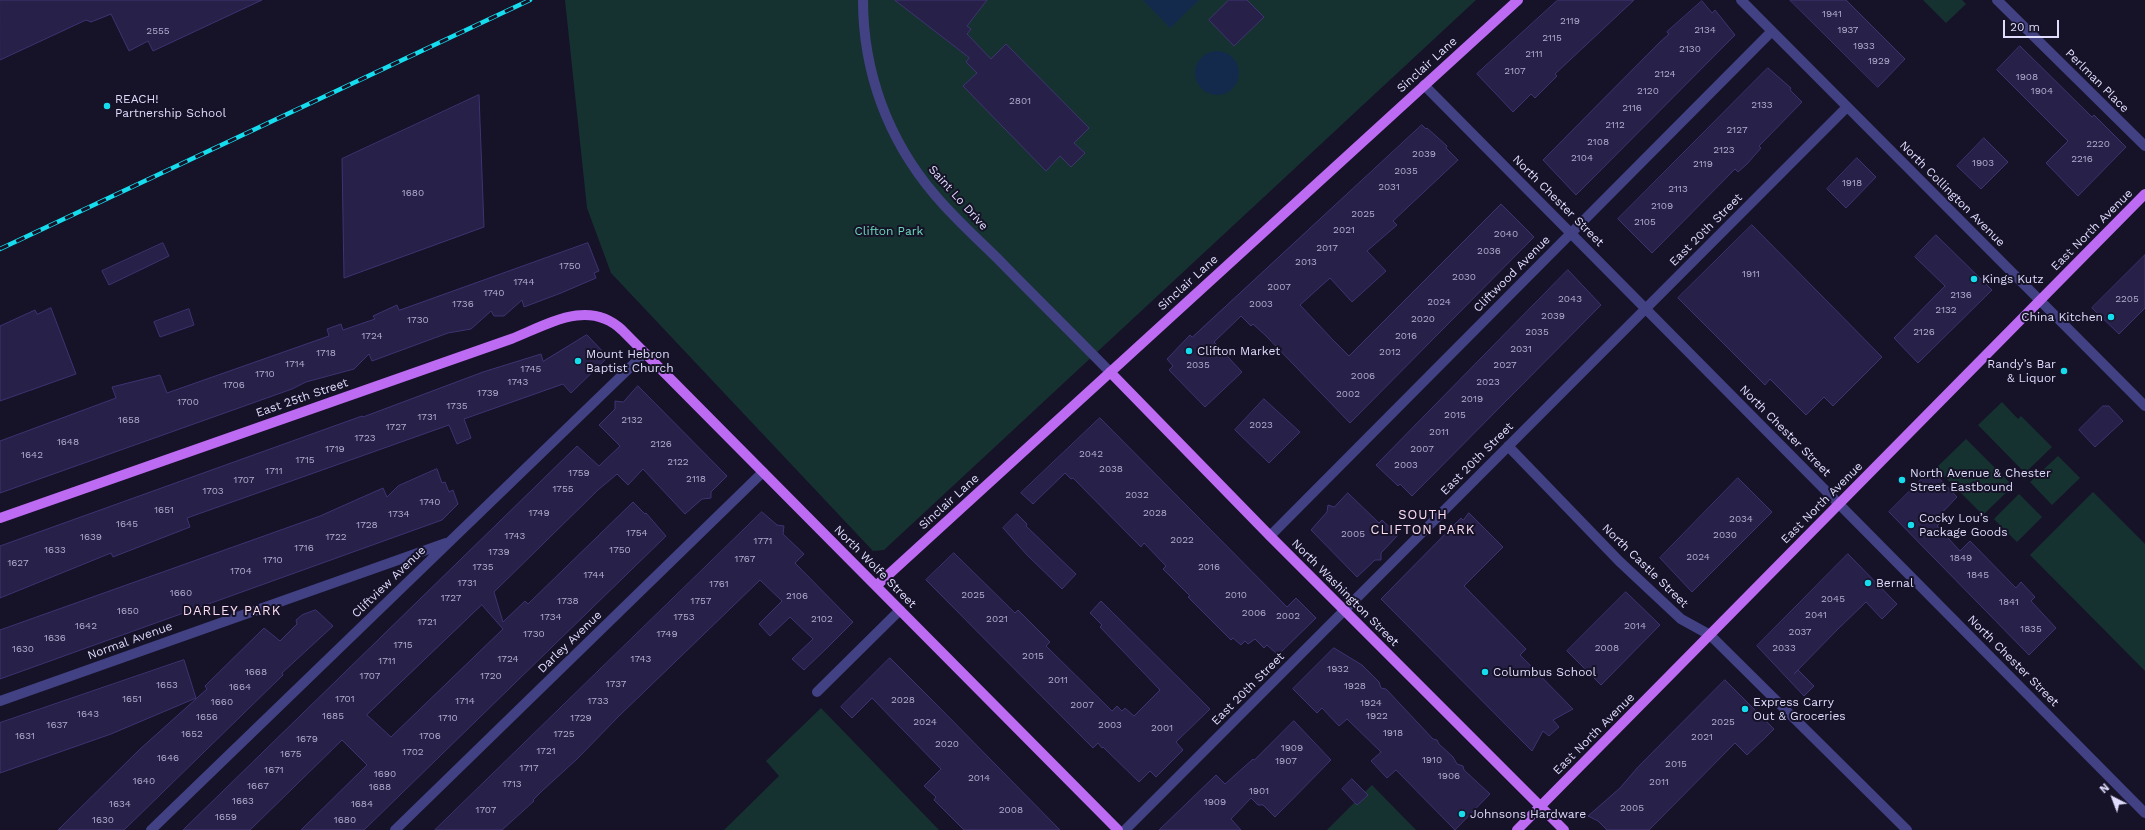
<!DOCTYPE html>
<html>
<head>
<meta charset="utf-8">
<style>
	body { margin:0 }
	#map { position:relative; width:2145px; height:830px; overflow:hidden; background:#161228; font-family:"Work Sans",sans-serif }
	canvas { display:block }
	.north { position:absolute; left:2093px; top:778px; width:40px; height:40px; -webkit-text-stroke:3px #161228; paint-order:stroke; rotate:318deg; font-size:11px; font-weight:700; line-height:16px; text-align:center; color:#dfdcfd }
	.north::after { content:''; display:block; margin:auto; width:14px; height:18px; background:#dfdcfd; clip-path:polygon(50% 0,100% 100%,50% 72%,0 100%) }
	.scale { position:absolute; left:2003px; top:20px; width:56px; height:18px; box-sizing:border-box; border:2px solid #dfdcfd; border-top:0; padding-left:5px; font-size:12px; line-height:14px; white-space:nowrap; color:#dfdcfd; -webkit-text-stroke:3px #161228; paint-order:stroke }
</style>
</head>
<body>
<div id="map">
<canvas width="2145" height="830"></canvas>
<div class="north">N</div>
<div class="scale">20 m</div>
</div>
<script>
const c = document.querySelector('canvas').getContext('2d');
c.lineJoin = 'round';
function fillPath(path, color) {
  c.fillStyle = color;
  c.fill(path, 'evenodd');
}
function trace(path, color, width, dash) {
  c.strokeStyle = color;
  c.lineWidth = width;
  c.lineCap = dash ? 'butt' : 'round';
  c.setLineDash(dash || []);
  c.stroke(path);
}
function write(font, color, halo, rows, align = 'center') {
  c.font = font + ' "Work Sans",sans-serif';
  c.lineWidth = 4;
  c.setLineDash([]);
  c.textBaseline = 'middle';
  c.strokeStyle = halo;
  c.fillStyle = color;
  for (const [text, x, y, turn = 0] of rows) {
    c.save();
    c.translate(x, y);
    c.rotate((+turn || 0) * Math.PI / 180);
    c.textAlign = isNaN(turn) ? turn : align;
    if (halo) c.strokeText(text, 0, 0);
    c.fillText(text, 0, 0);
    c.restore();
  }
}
fillPath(new Path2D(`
	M565 0H1476L884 550 873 551 611 273 587 208Z
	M1923 0H1962L1966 4 1946 23Z
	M2002 402 2018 419 2021 416 2052 447 2025 473 1978 425Z
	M1966 439 2013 486 1983 515 1936 468Z
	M2058 456 2080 478 2052 505 2030 482Z
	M2093 492 2145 544V671L2030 555Z
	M2019 494 2042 517 2017 542 1994 519Z
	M821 708 939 830H724L779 776 766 761Z
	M1372 785 1416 830H1327Z`), '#163230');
fillPath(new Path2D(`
	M1143 0H1199L1170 28Z
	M1195 73a22 22 0 1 1 44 0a22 22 0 1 1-44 0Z`), '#132a4c');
const building = new Path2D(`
	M0 0H262L153 51 148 41 129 51 111 14 91 22 86 20 0 60Z
	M895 0H987L967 26 971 29 967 34 991 59 1006 44 1089 128 1074 143 1085 153 1071 167 1060 156 1046 171 963 86 977 73 966 62 969 58Z
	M1229 0H1247L1264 17 1234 46 1209 20Z
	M1558 0H1634L1555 74 1557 76 1535 98 1531 94 1513 112 1477 74Z
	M1790 0H1846L1905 59 1878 87Z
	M1702 1 1712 13 1715 10 1735 35 1576 195 1543 160 1660 42 1669 34 1667 32Z
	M2020 46 2092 117 2094 115 2126 147 2078 196 2046 163 2068 141 1997 70Z
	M1768 68 1791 88 1790 90 1802 102 1759 146 1761 148 1747 164 1738 172 1735 169 1652 253 1618 219Z
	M479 95 484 227 344 278 342 159Z
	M1422 125 1426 129 1427 128 1447 146 1446 148 1458 160 1393 221 1397 225 1367 251 1386 271 1352 302 1330 278 1300 305 1333 340 1349 356 1501 204 1534 237 1350 423 1266 336 1253 324 1251 326 1241 316 1214 342 1242 372 1205 407 1169 370 1173 366 1167 359 1190 335 1192 337Z
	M1984 138 2008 162 1981 189 1957 166Z
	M1857 158 1876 177 1846 208 1827 189Z
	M1752 225 1882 357 1833 406 1824 397 1806 415 1770 379 1765 385 1678 298Z
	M1936 235 1992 290 1918 363 1894 338 1945 286 1915 257Z
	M163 243 169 256 109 285 102 271Z
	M588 243 599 271 594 273 596 278 561 293 524 307 522 300 504 316H494L491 311 471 329 448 333 372 361 369 354 354 369 306 382 292 389 0 493V441L116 398 112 387 160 375 167 393 329 336 327 329 341 324 343 330 375 319 373 316 397 305 399 310Z
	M2145 255V308L2119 334 2092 308Z
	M1568 270 1601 305 1412 496 1400 484 1398 486 1376 465 1378 463Z
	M51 308 76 374 0 401V326L35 310 37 314Z
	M189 309 194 325 160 337 154 322Z
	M587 335 608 357 571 393 563 384 464 419 471 438 457 444 449 425 187 518 190 527 113 557 111 553 0 598V546L362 416 363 417 483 372 541 354 543 361Z
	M638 386 727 476 711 492V498L702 499 685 514 643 469 628 485 617 474 598 490 494 592 503 622 525 601 528 604 633 502 645 514 646 513 666 536 364 830H301L367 765 342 740 250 830H183L577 446 599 466 620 446 599 425 615 409V401L623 402ZM482 605 503 629 391 737 367 715Z
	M1264 399 1300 432 1269 463 1235 430Z
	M2103 406H2109L2123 421 2095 447 2079 430Z
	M1100 418 1287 607 1296 598 1316 618 1278 655 1267 645 1264 648 1255 639 1248 644 1245 641 1241 645 1233 638 1231 640 1188 597 1190 596 1163 569 1166 566 1144 543 1141 547 1073 478 1071 479 1065 473 1033 504 1021 493Z
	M437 469 442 483 445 482 449 492 453 490 458 504 442 520 0 679V630L320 516 383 488 387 497 398 486Z
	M1931 470 1957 497 1936 519 1940 523 1937 526 1960 551 1970 541 2016 588 2021 582 2035 597 2031 601 2056 628 2029 655 1889 512Z
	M1738 478 1772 512 1692 592 1660 558Z
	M1348 493 1379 523 1382 520 1398 535 1381 553V560H1375L1357 577 1311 530 1327 512 1328 505 1334 507Z
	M762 512 777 525 784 526 783 534 804 554 795 563 853 622 828 647 804 670 792 659 813 639 790 617 770 636 759 624 782 601 760 580 619 716 577 759 542 791 533 800 534 801 502 830H435Z
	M1469 513 1503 547 1464 586 1526 649 1520 655 1573 709 1553 720 1559 727 1549 736 1543 731 1532 751 1381 599 1461 518 1463 520Z
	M1017 514 1027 524 1026 526 1076 574 1062 589 1027 555 1003 528Z
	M954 553 1015 613 1018 610 1050 642 1046 646 1112 711 1117 706 1122 711 1125 708 1134 716 1160 690 1100 627 1102 625 1090 613 1101 601 1210 709 1176 742 1183 750 1156 777 1150 771 1139 782 1103 747 1102 748 1098 743 1093 748 926 580Z
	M1848 554 1897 604 1882 619 1866 602 1838 629 1794 674 1798 670 1814 686 1804 696 1757 646Z
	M1626 592 1660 625 1601 685 1567 651Z
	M316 610 333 626 282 673 283 675 124 830H58L139 750 207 689 205 686 264 628 280 641 297 624 296 620 302 615Z
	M1334 648 1362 665 1379 682 1381 688 1386 689 1433 739 1437 740 1439 744 1453 757 1457 764 1463 766 1464 770 1490 794 1455 830 1396 770 1387 778 1371 761 1381 752 1347 719 1339 726 1322 708 1317 713 1293 689Z
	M890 658 934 702 1060 830H964L934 800 936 797 924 786 941 769 872 698 852 718 841 707Z
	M184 660 196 698 111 734 0 773V723Z
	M1725 680 1774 729 1767 736 1747 755 1735 743 1649 830H1607L1598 821 1588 816 1620 788 1638 767Z
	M1294 721 1331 760 1275 817 1263 805H1258L1251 798 1231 819 1241 830H1159L1216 775 1225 784 1253 759 1254 760Z
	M1352 779 1368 795 1357 805 1342 789Z`);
fillPath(building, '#272048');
trace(building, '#3f3372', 1);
trace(new Path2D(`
	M863 0C863 72 888 140 935 195 955 219 979 240 1001 262 1037 299 1074 335 1110 372
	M1741 0 2145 406
	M1997 0 2145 146
	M1424 85 2145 813
	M1508 446 1619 561 1681 619 1710 635 1907 830
	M1270 536 1772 31
	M817 692 900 610
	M0 701 446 543
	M151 830 645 353
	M395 830 763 472
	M1125 830 1847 107`), '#424184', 10);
trace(new Path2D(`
	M1110 372 1270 536 1564 830
	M0 518 511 339C547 325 588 298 622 330L1118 830
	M876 586 1518 0
	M1517 830 2145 194`), '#be6bf4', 10);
const rail = new Path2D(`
	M0 249 530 0`);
trace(rail, '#16ddee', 4.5);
trace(rail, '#161228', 3, [9]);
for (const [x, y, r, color] of [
	[107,106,4,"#16ddee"],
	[1974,279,4,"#16ddee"],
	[2111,317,4,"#16ddee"],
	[1189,351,4,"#16ddee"],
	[578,361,4,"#16ddee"],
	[2064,371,4,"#16ddee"],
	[1902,480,4,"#16ddee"],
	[1911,525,4,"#16ddee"],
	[1868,583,4,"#16ddee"],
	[1485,672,4,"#16ddee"],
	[1745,709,4,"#16ddee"],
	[1462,814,4,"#16ddee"]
]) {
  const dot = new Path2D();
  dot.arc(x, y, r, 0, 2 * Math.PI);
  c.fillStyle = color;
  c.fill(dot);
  trace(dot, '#161228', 1.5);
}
write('10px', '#b1add0', null, [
	["1941",1832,14],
	["2119",1570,21],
	["2134",1705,30],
	["1937",1848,30],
	["2555",158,31],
	["2115",1552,38],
	["1933",1864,46],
	["2130",1690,49],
	["2111",1534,54],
	["1929",1879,61],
	["2107",1515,71],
	["2124",1665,74],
	["1908",2027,77],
	["2120",1648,91],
	["1904",2042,91],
	["2801",1020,101],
	["2133",1762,105],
	["2116",1632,108],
	["2112",1615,125],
	["2127",1737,130],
	["2108",1598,142],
	["2220",2098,144],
	["2123",1724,150],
	["2039",1424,154],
	["2104",1582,158],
	["2216",2082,159],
	["1903",1983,163],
	["2119",1703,164],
	["2035",1406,171],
	["1918",1852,183],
	["2031",1389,187],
	["2113",1678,189],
	["1680",413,193],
	["2109",1662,206],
	["2025",1363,214],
	["2105",1645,222],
	["2021",1344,230],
	["2040",1506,234],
	["2017",1327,248],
	["2036",1489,251],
	["2013",1306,262],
	["1750",570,266],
	["1911",1751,274],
	["2030",1464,277],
	["1744",524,282],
	["2007",1279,287],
	["1740",494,293],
	["2136",1961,295],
	["2043",1570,299],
	["2205",2127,299],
	["2024",1439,302],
	["1736",463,304],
	["2003",1261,304],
	["2132",1946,310],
	["2039",1553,316],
	["2020",1423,319],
	["1730",418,320],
	["2035",1537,332],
	["2126",1924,332],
	["1724",372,336],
	["2016",1406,336],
	["2031",1521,349],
	["2012",1390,352],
	["1718",326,353],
	["1714",295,364],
	["2035",1198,365],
	["2027",1505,365],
	["1745",531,369],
	["1710",265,374],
	["2006",1363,376],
	["1743",518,382],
	["2023",1488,382],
	["1706",234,385],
	["1739",488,393],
	["2002",1348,394],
	["2019",1472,399],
	["1700",188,402],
	["1735",457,406],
	["2015",1455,415],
	["1731",427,417],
	["1658",129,420],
	["2132",632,420],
	["2023",1261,425],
	["1727",396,427],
	["2011",1439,432],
	["1723",365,438],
	["1648",68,442],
	["2126",661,444],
	["1719",335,449],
	["2007",1422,449],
	["2042",1091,454],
	["1642",32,455],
	["1715",305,460],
	["2122",678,462],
	["2003",1406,465],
	["2038",1111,469],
	["1711",274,471],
	["1759",579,473],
	["2118",696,479],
	["1707",244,480],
	["1755",563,489],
	["1703",213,491],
	["2032",1137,495],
	["1740",430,502],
	["1651",164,510],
	["1749",539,513],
	["2028",1155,513],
	["1734",399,514],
	["2034",1741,519],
	["1645",127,524],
	["1728",367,525],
	["1754",637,533],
	["2005",1353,534],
	["2030",1725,535],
	["1743",515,536],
	["1639",91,537],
	["1722",336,537],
	["2022",1182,540],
	["1771",763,541],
	["1716",304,548],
	["1633",55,550],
	["1750",620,550],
	["1739",499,552],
	["2024",1698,557],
	["1849",1961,558],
	["1767",745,559],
	["1710",273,560],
	["1627",18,563],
	["1735",483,567],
	["2016",1209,567],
	["1704",241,571],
	["1744",594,575],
	["1845",1978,575],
	["1731",467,583],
	["1761",719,584],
	["1660",181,593],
	["2025",973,595],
	["2010",1236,595],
	["2106",797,596],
	["1727",451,598],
	["2045",1833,599],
	["1738",568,601],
	["1757",701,601],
	["1841",2009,602],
	["1650",128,611],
	["2006",1254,613],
	["2041",1816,615],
	["2002",1288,616],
	["1734",551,617],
	["1753",684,617],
	["2102",822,619],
	["2021",997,619],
	["1721",427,622],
	["1642",86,626],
	["2014",1635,626],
	["1835",2031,629],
	["2037",1800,632],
	["1730",534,634],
	["1749",667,634],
	["1636",55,638],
	["1715",403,645],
	["2008",1607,648],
	["2033",1784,648],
	["1630",23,649],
	["2015",1033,656],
	["1724",508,659],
	["1743",641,659],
	["1711",387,661],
	["1932",1338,669],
	["1668",256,672],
	["1707",370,676],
	["1720",491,676],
	["2011",1058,680],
	["1737",616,684],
	["1653",167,685],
	["1928",1355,686],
	["1664",240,687],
	["1651",132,699],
	["1701",345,699],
	["2028",903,700],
	["1714",465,701],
	["1733",598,701],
	["1660",222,702],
	["1924",1371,703],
	["2007",1082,705],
	["1643",88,714],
	["1685",333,716],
	["1922",1377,716],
	["1656",207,717],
	["1710",448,718],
	["1729",581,718],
	["2024",925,722],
	["2025",1723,722],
	["1637",57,725],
	["2003",1110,725],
	["2001",1162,728],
	["1918",1393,733],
	["1652",192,734],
	["1725",564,734],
	["1631",25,736],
	["1706",430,736],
	["2021",1702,737],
	["1679",307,739],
	["2020",947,744],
	["1909",1292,748],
	["1721",546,751],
	["1702",413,752],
	["1675",291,754],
	["1646",168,758],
	["1910",1432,760],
	["1907",1286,761],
	["2015",1676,764],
	["1717",529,768],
	["1671",274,770],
	["1690",385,774],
	["1906",1449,776],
	["2014",979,778],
	["1640",144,781],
	["2011",1659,782],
	["1713",512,784],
	["1667",258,786],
	["1688",380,787],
	["1901",1259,791],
	["1663",243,801],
	["1909",1215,802],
	["1634",120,804],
	["1684",362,804],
	["2005",1632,808],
	["1707",486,810],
	["2008",1011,810],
	["1659",226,817],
	["1630",103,820],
	["1680",345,820]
]);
write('12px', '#dfdcfd', '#161228', [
	["Sinclair Lane",1427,65,-42],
	["Perlman Place",2097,81,45],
	["North Collington Avenue",1952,194,45],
	["Saint Lo Drive",958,198,48],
	["North Chester Street",1558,201,45],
	["East 20th Street",1706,230,-45],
	["East North Avenue",2092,230,-45],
	["Cliftwood Avenue",1512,274,-45],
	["Sinclair Lane",1188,283,-42],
	["East 25th Street",302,398,-19],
	["North Chester Street",1785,431,45],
	["East 20th Street",1477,459,-45],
	["Sinclair Lane",949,502,-42],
	["East North Avenue",1822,503,-45],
	["North Castle Street",1645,566,44],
	["North Wolfe Street",875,567,45],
	["Cliftview Avenue",389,582,-44],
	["North Washington Street",1345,593,45],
	["Normal Avenue",130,641,-20],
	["Darley Avenue",570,642,-44],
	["North Chester Street",2013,661,45],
	["East 20th Street",1248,689,-45],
	["East North Avenue",1594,734,-45]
]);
write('12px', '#dfdcfd', '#161228', [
	["REACH!",115,99],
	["Partnership School",115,113],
	["Kings Kutz",1982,279],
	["China Kitchen",2103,317,"right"],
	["Clifton Market",1197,351],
	["Mount Hebron",586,354],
	["Baptist Church",586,368],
	["Randy’s Bar",2056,364,"right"],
	["& Liquor",2056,378,"right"],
	["North Avenue & Chester",1910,473],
	["Street Eastbound",1910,487],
	["Cocky Lou’s",1919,518],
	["Package Goods",1919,532],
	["Bernal",1876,583],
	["Columbus School",1493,672],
	["Express Carry",1753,702],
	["Out & Groceries",1753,716],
	["Johnsons Hardware",1470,814]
], 'left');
write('12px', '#6cd9bb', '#161228', [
	["Clifton Park",889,231]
]);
c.letterSpacing = '1px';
write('13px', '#fddef2', '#161228', [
	["SOUTH",1423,515],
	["CLIFTON PARK",1423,530],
	["DARLEY PARK",232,611]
]);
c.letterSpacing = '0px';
</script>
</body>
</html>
